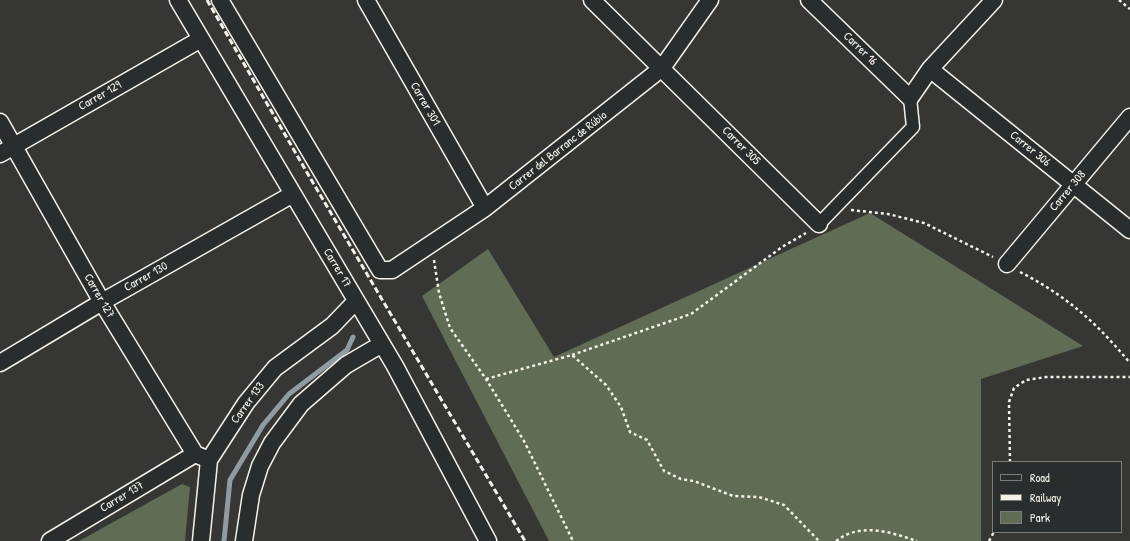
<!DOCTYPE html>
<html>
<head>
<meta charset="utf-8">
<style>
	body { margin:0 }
	#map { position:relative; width:1130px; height:541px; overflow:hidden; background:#363635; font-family:"Patrick Hand",sans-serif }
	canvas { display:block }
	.legend { position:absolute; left:992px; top:461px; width:130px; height:72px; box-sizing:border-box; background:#2a2d2e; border:1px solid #7b7b78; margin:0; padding:5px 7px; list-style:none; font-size:12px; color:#f4f1e8 }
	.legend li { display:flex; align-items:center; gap:8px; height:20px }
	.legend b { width:20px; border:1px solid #7b7b78 }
</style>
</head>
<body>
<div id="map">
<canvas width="1130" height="541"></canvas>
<ul class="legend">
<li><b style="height:5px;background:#2a2d2e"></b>Road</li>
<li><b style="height:5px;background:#f4f1e8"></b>Railway</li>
<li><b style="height:11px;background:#606d54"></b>Park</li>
</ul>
</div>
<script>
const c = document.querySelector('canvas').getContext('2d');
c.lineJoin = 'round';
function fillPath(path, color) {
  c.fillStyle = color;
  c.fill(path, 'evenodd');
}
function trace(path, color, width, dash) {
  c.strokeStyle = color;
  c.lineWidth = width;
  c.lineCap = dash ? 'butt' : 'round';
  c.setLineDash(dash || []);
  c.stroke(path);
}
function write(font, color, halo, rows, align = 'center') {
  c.font = font + ' "Patrick Hand",sans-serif';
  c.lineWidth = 4;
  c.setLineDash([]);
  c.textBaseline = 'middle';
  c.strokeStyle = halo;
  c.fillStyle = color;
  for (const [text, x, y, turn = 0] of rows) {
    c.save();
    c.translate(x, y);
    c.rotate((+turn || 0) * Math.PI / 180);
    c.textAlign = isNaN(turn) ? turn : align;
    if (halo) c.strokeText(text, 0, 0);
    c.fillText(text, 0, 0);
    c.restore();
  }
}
fillPath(new Path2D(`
	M870 213 1083 346 981 379V541H549L422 296 488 249 554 357Z
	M182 484 190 487 185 541H79Z`), '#606d54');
trace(new Path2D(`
	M224 541 230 480 263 425 289 394 347 350 353 337`), '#919ca1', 5);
const pedestrian = new Path2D(`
	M819 224 913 127 910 98`);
const minor = new Path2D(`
	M178 0 395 366 488 541
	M220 0 380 270H392L485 208 662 68 710 0
	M366 0 485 208
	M592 0 819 224
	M809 0 910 98 930 69 994 0
	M930 69 1130 230
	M0 122 102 302 195 454 209 460
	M0 154 201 39
	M1007 264 1130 117
	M0 363 102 302 293 194
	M50 541 195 454
	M201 541 209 460 246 403 275 368 332 326 356 301
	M244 541 251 495 260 466 272 443 301 404 346 365 382 344`);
trace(pedestrian, '#f4f1e8', 15);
trace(minor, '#f4f1e8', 19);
trace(new Path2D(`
	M1119 0 1130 9
	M851 210 888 214 924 223 993 257
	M434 260 439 293 450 328 486 379 524 441 573 541
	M1020 272C1040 282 1060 295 1077 309 1097 325 1114 344 1130 363
	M572 355 691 314 782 247 806 233
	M486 379 572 355 606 385 621 407 630 432 647 440 664 471 681 479 694 481 733 496 759 497 784 505 819 541
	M1010 462 1009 402 1014 388 1026 380 1046 377H1130
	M836 541C861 522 890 532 917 541
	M989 541 994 532`), '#f4f1e8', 2.5, [3, 3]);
trace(pedestrian, '#2a2d2e', 12);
trace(minor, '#2a2d2e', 16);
trace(new Path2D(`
	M207 0 309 176 525 541`), '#f4f1e8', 3, [6, 3]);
write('12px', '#f4f1e8', '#2a2d2e', [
	["Carrer 16",860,49,44],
	["Carrer 129",100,96,-30],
	["Carrer 301",425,104,60],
	["Carrer 305",741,146,45],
	["Carrer 306",1030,149,39],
	["Carrer del Barranc de Rúbio",558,151,-38],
	["Carrer 308",1068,191,-50],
	["Carrer 17",337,268,59],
	["Carrer 130",146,277,-29],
	["Carrer 127",99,296,60],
	["Carrer 133",248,403,-54],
	["Carrer 137",122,497,-31]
]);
</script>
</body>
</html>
